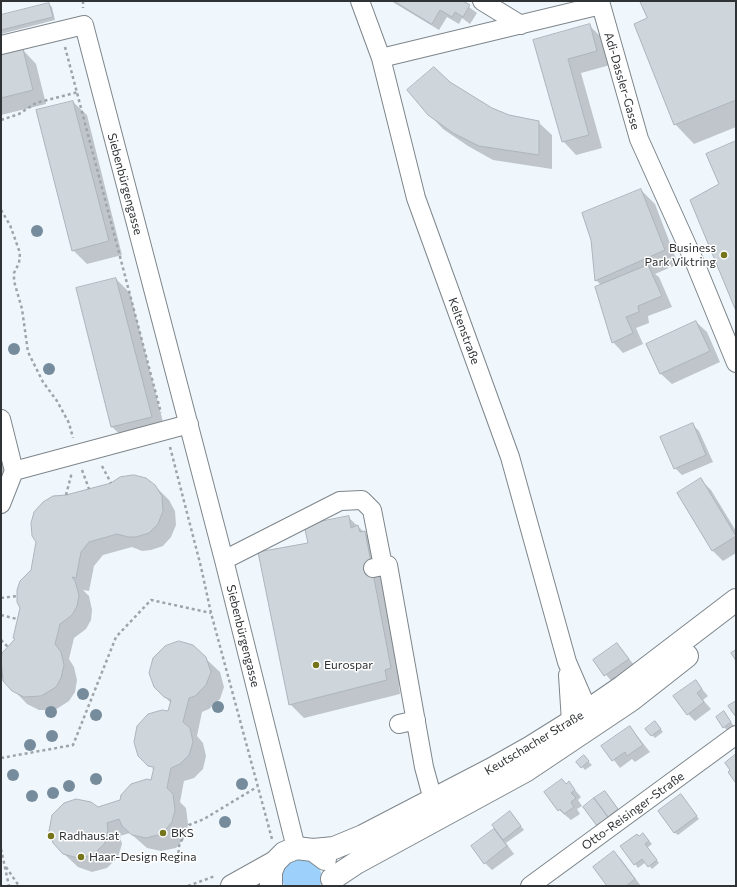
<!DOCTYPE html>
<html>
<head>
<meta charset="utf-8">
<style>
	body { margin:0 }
	#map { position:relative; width:737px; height:887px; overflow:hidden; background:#eff7fd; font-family:Commissioner,sans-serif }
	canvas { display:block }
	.frame { position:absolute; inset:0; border:2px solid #303335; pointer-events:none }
</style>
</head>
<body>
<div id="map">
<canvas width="737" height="887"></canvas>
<div class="frame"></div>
</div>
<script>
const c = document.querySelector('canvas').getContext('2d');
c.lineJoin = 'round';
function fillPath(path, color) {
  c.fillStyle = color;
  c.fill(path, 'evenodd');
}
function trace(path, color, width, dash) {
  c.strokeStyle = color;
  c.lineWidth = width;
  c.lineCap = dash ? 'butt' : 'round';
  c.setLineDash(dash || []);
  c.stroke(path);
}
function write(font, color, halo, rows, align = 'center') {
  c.font = font + ' Commissioner,sans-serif';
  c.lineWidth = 3;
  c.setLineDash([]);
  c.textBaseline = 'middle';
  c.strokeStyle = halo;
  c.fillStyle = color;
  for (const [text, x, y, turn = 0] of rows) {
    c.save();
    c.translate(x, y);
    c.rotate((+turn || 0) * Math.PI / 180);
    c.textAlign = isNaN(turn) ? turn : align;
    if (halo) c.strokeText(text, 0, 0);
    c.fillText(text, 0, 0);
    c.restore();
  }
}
fillPath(new Path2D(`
	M294 858C298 858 304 857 307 858 320 861 324 875 320 886H284C280 873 284 867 294 858Z`), '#9dd1fb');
fillPath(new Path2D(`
	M391 1H461L477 13 470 24 462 18 459 24 447 17 439 30Z
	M641 1H736V127L694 144 675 124 648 18Z
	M49 4 52 7 55 20 1 34V16Z
	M589 25 603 39 610 65 581 73 602 148 576 155 563 141 534 41Z
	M23 50 36 64 46 104 1 115V56Z
	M450 83 491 109 508 116 538 122 552 135V169L493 160 468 146 443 129 429 114Z
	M73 102 87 115 122 255 87 264 73 250 37 111Z
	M641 190 655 204 678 264 655 274 659 277 672 307 648 316 649 323 636 328 643 344 623 353 613 342 602 286 596 280Z
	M116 279 130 293 165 430 126 440 112 427Z
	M696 322 707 332 720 362 672 384 661 374 648 344Z
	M692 424 699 431 713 462 682 475 675 468Z
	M1 449 9 485 1 487Z
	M701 480 711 490 736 531V553L723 561 712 550Z
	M154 485 169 500 175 511 176 525 171 537 163 546 151 550 142 551 132 547 103 555 94 566 89 591 83 590 89 596 92 610 91 620 86 629 74 638 69 659 74 667 77 680 75 692 69 701 55 710H39L27 704 4 680 1 666 3 654 15 640 14 638 21 608 18 602Z
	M348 517 379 546 405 682 399 683 400 694 304 718 290 704 309 543Z
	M617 644 635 666 612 682 594 660Z
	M205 658 220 672 224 687 220 699 209 709 202 712 197 736 203 743 206 756 203 769 194 778 184 781 180 802 186 808 188 824 186 836 176 848 161 851 147 848 130 833 120 836 122 844 118 857 107 868 92 872 78 867 63 853 98 808 120 801 151 781 154 770 151 767 158 770 159 768 150 765V767L139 755 169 713 171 703 155 687Z
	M696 682 708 696 703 700 711 709 695 721 688 714Z
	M724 713 734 726 727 730 724 727Z
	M658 726 663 732 655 738 652 735Z
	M630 727 650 752 635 762 632 759 620 768 603 746Z
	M587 760 592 765 585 770 578 762Z
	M569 783 581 797 578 800 582 806 577 809 580 814 571 820 559 810 566 784Z
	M608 795 621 813 597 825Z
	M684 799 699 819 678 835 674 832Z
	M513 816 524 830 506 843 514 854 492 870 485 863 494 830 498 834Z
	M643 834 652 844 647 848 659 863 652 869 646 862 638 868 622 846Z
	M614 853 621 859 641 886H608Z`), '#0003');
const building = new Path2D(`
	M394 1H463L470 5 463 17 455 12 452 17 440 10 432 24Z
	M640 1H736V100L674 125 634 24 647 18Z
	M49 3 53 17 1 30V15Z
	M590 24 597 51 568 59 589 135 562 142 533 40Z
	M23 49 33 90 1 98V55Z
	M434 67 450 82 492 108 509 115 539 121V155L479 146 453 133 428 115 407 90Z
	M73 101 109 241 72 251 36 110Z
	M736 141V311L690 200 719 184 706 154Z
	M641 189 665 250 595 281 591 240 582 213Z
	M648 265 662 296 638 306 639 312 626 317 633 333 612 343 595 287Z
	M116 278 152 417 111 427 76 288Z
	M696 321 710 351 660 374 646 344Z
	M693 423 706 455 674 469 660 437Z
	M134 475 146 478 155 485 162 496 163 511 158 524 149 533 136 537H128L117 534 89 542 81 552 76 578 72 577 75 581 79 595 77 606 72 615 60 624 55 644 61 652 64 665 61 678 56 687 41 696 24 697 12 691 3 681 1 659 2 653 15 639 13 638 20 608 17 602V590L20 581 31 570 36 542 32 536 31 523 34 512 43 502 53 496 66 495 111 483 120 477Z
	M701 478 736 536 712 551 677 493Z
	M349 516 351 528 358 525 360 532 365 531 391 668 385 670 387 680 289 705 258 552 308 543 304 525Z
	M179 641 193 645 206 657 211 672 206 685 195 696 189 698 183 722 190 728 193 742 189 755 180 764 171 768 167 788 173 794 175 810 172 822 162 834 146 838 132 835 122 826 119 819 107 823 108 830 105 843 93 855 78 858 63 854 53 843 49 831 52 815 64 803 76 799 91 802 98 807 120 800 121 795 131 784 147 779 151 780 154 767 148 766 138 756 134 742 137 726 148 714 162 710 168 711 171 700 164 697 154 687 149 673 153 658 165 646Z
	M617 643 629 659 604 676 593 660Z
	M736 650V661L731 653Z
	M696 680 702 689 697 693 704 702 687 715 673 696Z
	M736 701V717L728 706Z
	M724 711 731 722 723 728 716 717Z
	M655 721 661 729 651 736 645 729Z
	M630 726 643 745 627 756 625 752 612 761 601 746Z
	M736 754V781L735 782 728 772 730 770 725 763Z
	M584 755 589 761 581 768 576 762Z
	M562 779 566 784 569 781 575 790 571 793 576 798 571 802 574 807 564 814 560 809 558 811 544 792Z
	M605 791 618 809 608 817 594 798Z
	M681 794 697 816 674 833 658 811Z
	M594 798 608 817 597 826 583 807Z
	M510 811 521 826 503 840 492 825Z
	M494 829 507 846 484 864 471 846Z
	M643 833 649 841 645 844 657 860 648 867 642 859 634 865 620 846 637 834 639 836Z
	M614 851 635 879 626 886H607L593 867Z`);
fillPath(building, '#ced6dc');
trace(building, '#adb4bb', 1);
const minor = new Path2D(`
	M360 1 381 58 416 198 510 457 567 662 593 722
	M482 1 521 25
	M1 45 84 25 224 560 296 848
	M381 58 601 5 639 139 695 263 736 363
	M1 419 14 471 189 424
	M1 504 14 471
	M224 560 340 501 362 500 372 510 383 566
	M373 568 388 565 424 767 433 800
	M568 675 571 722
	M399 724 416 720
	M530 886 736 735`);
const major = new Path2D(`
	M313 850 334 848 363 836 492 769 531 747 571 722 622 687 736 600
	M332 879 356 863 525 771 631 700 687 656
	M232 886 275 862 284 853 296 848 313 850 325 859
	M271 886V872L275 862`);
trace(minor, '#7e868b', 20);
trace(major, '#7e868b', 24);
trace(new Path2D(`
	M83 1V8
	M65 47 161 413
	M1 120 19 114 36 103 78 92
	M1 210 10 225 20 253 19 263 14 273V281L22 309 28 352 43 382 57 401 69 423 73 438
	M170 447 201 567 211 613 272 839
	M102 466 111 483
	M82 470 89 489
	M66 495 72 472
	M1 598 17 596
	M1 615 17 619
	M1 640 8 647
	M1 758 73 745 116 637 151 600 211 613
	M1 849 9 886
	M178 859 179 846 189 825 204 819 257 787
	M6 867 19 886
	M188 886 215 876`), '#9fa4a9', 2.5, [3, 3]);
trace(minor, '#fff', 18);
trace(major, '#fff', 22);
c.fillStyle = '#768c9c';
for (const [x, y] of [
	[37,231],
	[14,349],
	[49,369],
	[83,694],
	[218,707],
	[51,712],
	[96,715],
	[52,736],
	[30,745],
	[13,775],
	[96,779],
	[242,784],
	[69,786],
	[53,793],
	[32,796],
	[225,822]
]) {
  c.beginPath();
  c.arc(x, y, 6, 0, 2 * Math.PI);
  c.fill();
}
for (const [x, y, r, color] of [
	[724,255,4,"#76751b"],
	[316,665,4,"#76751b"],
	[163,833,4,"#76751b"],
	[51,836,4,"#76751b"],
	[81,857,4,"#76751b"]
]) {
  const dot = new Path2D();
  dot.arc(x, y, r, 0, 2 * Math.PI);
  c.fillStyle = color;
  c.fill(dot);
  trace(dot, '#fff', 1.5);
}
write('12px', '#303335', '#fff', [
	["Adi-Dassler-Gasse",622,81,74],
	["Siebenbürgengasse",125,184,75],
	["Keltenstraße",464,331,70],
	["Siebenbürgengasse",243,636,76],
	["Keutschacher Straße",534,743,-31],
	["Otto-Reisinger-Straße",633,811,-36]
]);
write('12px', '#303335', '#fff', [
	["Business",716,248,"right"],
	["Park Viktring",716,262,"right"],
	["Eurospar",324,665],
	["BKS",171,833],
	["Radhaus.at",59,836],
	["Haar-Design Regina",89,857]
], 'left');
</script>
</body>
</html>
